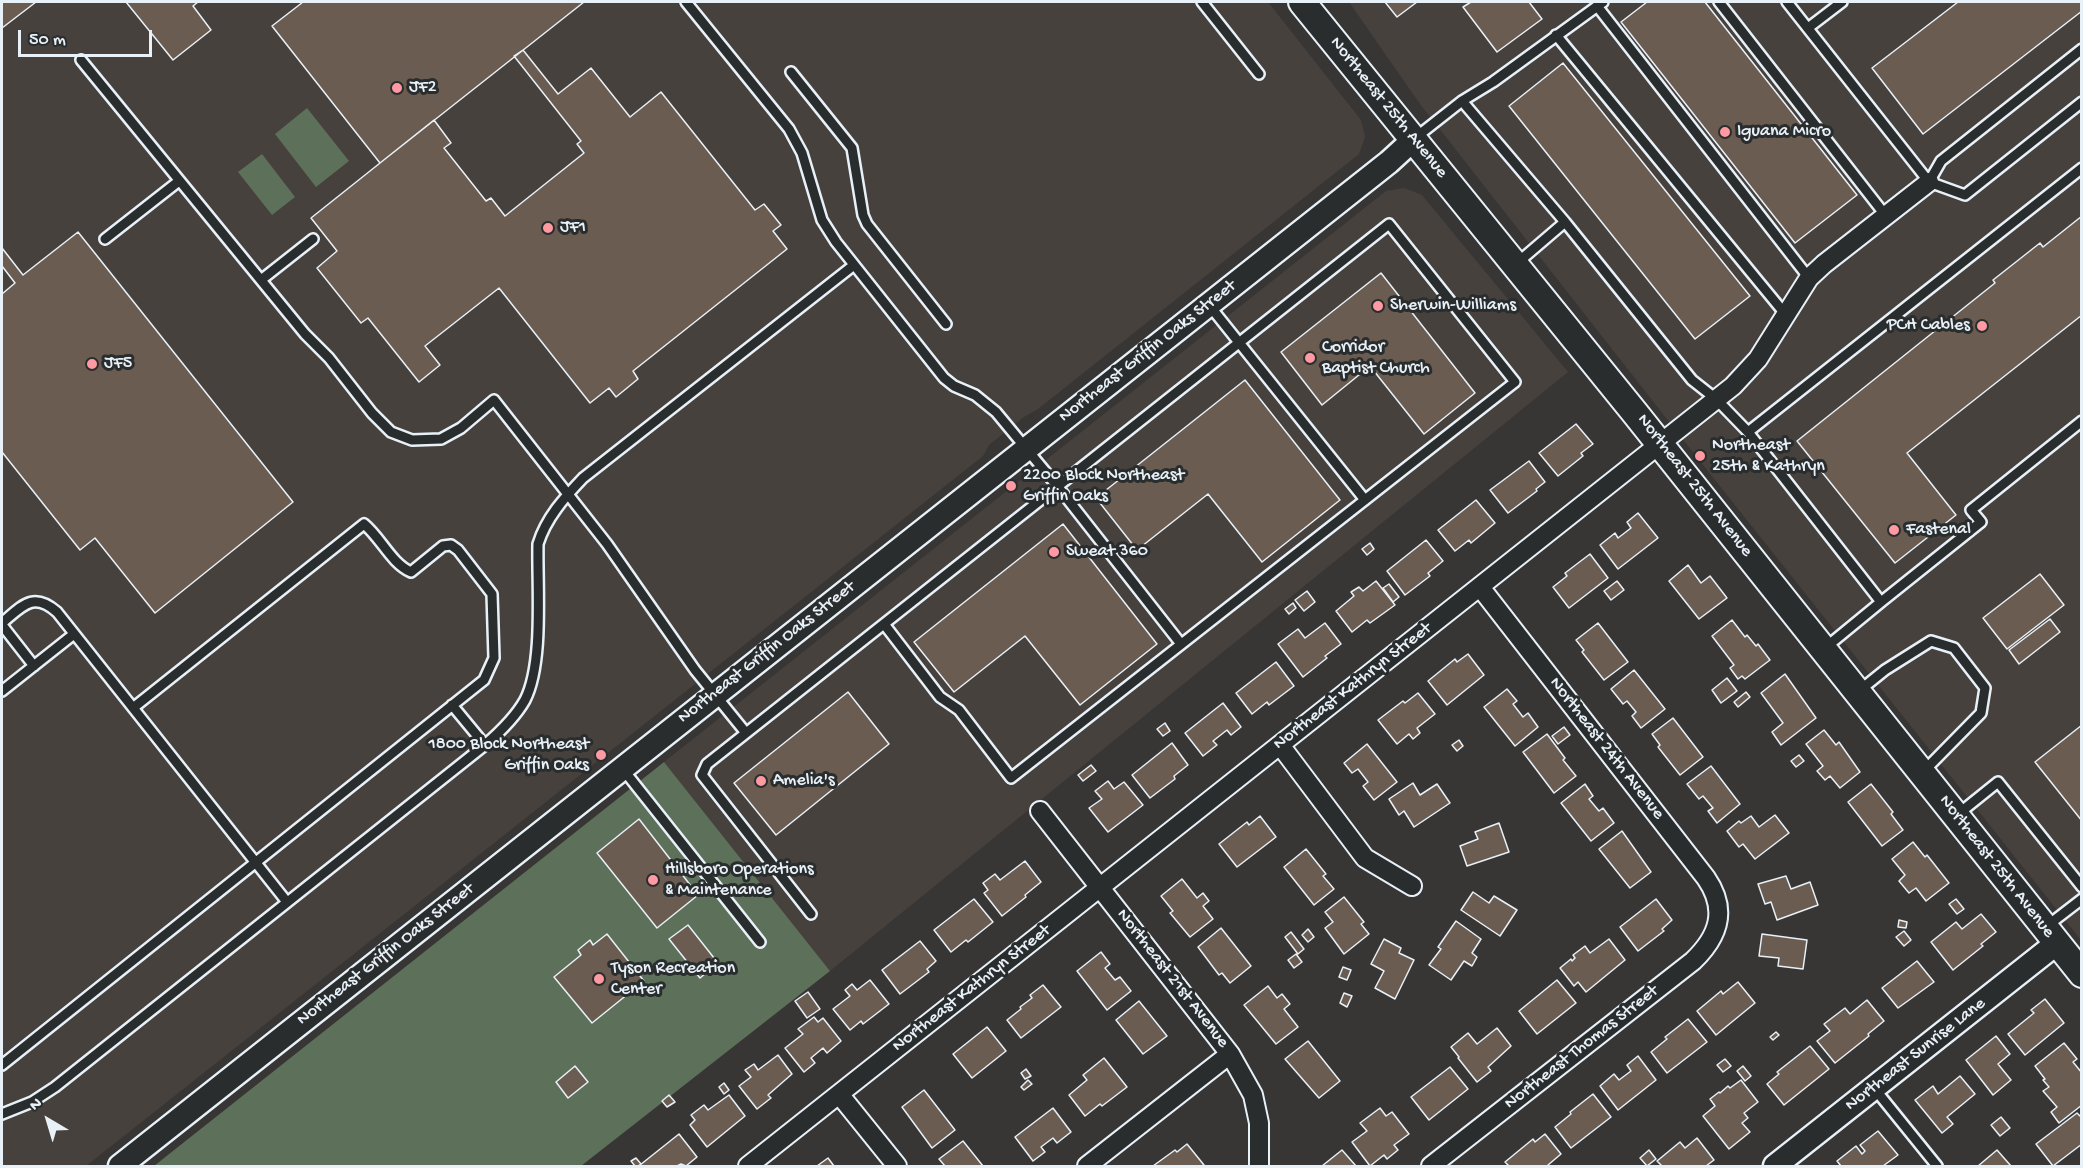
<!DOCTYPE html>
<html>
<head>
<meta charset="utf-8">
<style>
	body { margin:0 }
	#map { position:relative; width:2083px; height:1168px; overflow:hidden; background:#373635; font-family:"Gochi Hand",sans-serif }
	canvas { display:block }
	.frame { position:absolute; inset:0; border:3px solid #e8f1f8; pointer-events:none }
	.north { position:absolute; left:18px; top:1090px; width:60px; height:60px; -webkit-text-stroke:4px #2a2d2e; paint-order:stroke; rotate:322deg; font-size:16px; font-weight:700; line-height:24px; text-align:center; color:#e8f1f8 }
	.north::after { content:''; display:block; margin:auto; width:21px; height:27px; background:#e8f1f8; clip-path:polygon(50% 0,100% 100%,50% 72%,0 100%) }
	.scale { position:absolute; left:18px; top:30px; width:134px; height:27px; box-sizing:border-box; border:3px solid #e8f1f8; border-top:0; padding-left:8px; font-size:18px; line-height:21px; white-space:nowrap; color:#e8f1f8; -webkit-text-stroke:4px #2a2d2e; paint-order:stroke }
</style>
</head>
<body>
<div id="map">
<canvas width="2083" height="1168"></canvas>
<div class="frame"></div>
<div class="north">N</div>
<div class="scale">50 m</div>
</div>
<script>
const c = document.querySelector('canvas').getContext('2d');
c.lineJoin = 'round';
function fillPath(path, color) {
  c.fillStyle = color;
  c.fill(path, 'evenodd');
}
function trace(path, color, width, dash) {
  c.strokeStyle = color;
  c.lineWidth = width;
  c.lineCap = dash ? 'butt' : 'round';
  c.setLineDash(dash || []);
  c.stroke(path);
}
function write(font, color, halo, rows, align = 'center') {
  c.font = font + ' "Gochi Hand",sans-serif';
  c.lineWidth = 6;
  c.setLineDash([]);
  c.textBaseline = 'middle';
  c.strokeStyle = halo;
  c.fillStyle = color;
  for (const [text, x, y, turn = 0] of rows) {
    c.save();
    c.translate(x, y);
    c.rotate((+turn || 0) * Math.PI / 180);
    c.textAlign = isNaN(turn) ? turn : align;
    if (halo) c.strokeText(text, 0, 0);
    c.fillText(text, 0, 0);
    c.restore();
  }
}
fillPath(new Path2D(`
	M2 2H1268L1361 120 1365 137 1359 154 1038 409 1024 417 989 445 983 456 86 1166H2Z
	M1349 2H2081V940L1688 446 1420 104Z
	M1404 188 1422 195 1568 372 830 971 664 762 1386 191Z`), '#47413d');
fillPath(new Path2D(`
	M307 108 349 161 316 187 275 134Z
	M262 154 295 197 272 215 238 172Z
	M664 762 830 971 581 1166H154Z`), '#5d705a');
const building = new Path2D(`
	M2 2H36L2 28Z
	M126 2H198L193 6 211 30 173 60Z
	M303 2H584L380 163 272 26Z
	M1385 2H1417L1397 17Z
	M1471 2H1529L1542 19 1497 52 1463 7Z
	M1647 2H1705L1857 195 1795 243 1621 22Z
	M1958 2H2082V11L1923 134 1872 68Z
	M523 50 558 94 591 68 630 117 661 92 755 210 764 204 781 225 773 231 787 249 633 371 638 379 616 397 609 388 590 403 499 288 425 346 440 365 419 382 368 318 361 323 317 268 337 251 311 218 434 120 451 143 444 148 486 201 491 198 505 216 584 153 577 144 581 141 514 56Z
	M1563 63 1750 296 1695 339 1509 106Z
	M2082 216V315L1907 453 1956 515 1895 563 1797 441 1995 283 1993 280 2040 243 2043 247Z
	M78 232 293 502 155 613 95 538 80 550 2 452V294L15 283 2 266V248L23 275Z
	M1381 273 1475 393 1424 434 1370 366 1322 405 1281 352Z
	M1245 380 1340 500 1262 562 1208 494 1137 550 1096 498Z
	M1576 424 1593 444 1581 453 1583 456 1558 476 1539 453Z
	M1529 461 1545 482 1536 489 1537 491 1508 513 1490 490Z
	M1476 500 1495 523 1471 543 1469 540 1455 551 1438 530Z
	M1638 513 1658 538 1618 569 1600 545 1615 533 1618 538 1631 528 1627 522Z
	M1063 524 1157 644 1080 705 1025 636 954 692 914 642Z
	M1426 540 1443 561 1428 573 1430 576 1405 595 1387 571Z
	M1370 543 1374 549 1367 555 1362 549Z
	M1590 554 1608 578 1569 608 1553 587 1567 576 1565 573Z
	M1688 565 1701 583 1710 576 1727 598 1699 619 1669 581Z
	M2040 574 2064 605 2007 649 1983 618Z
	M1376 581 1395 605 1370 623 1367 620 1352 632 1336 611 1354 596 1351 592 1359 587 1363 591Z
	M1617 581 1624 590 1611 600 1604 591Z
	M1389 584 1399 597 1393 602 1383 588Z
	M1307 591 1315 602 1304 611 1295 600Z
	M1293 603 1296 608 1289 614 1285 609Z
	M2050 619 2060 632 2019 664 2009 650Z
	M1732 620 1745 637 1747 635 1756 646 1758 644 1770 660 1745 679 1742 676 1738 679 1730 668 1734 665 1712 636Z
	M1325 623 1341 644 1325 656 1327 658 1303 677 1278 644 1298 629 1305 638Z
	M1598 623 1628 662 1604 680 1582 652 1584 650 1576 640Z
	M1468 654 1484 675 1447 705 1428 681 1455 659 1457 662Z
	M1276 662 1294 686 1269 705 1267 702 1252 714 1236 693Z
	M1634 670 1665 709 1641 728 1632 716 1636 712 1627 701 1623 704 1611 689Z
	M1785 674 1816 718 1781 745 1772 732 1783 723 1761 693Z
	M1727 678 1737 691 1721 703 1712 690Z
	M1507 689 1517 701 1513 704 1523 717 1528 713 1538 727 1515 746 1484 707Z
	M848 692 889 744 776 835 734 783Z
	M1746 692 1750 697 1738 707 1734 702Z
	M1418 693 1435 714 1417 728 1420 733 1413 739 1409 734 1397 744 1378 720 1403 701 1405 703Z
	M1223 703 1241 727 1231 735 1227 730 1213 741 1217 745 1203 756 1185 733Z
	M1673 718 1703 757 1680 775 1658 747 1660 745 1652 734Z
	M1165 723 1170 731 1163 736 1157 729Z
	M2082 725V821L2035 762Z
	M1564 727 1570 735 1558 744 1552 736Z
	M1824 730 1836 745 1839 742 1860 772 1840 788 1830 776 1825 780 1817 771 1823 766 1806 744Z
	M1547 734 1565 758 1563 760 1576 776 1554 793 1523 752Z
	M1459 740 1463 746 1457 751 1452 745Z
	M1172 743 1188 765 1174 776 1175 779 1150 798 1132 775Z
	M1367 744 1397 782 1374 800 1363 786 1368 782 1358 769 1352 773 1344 763Z
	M1799 755 1804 761 1796 767 1791 761Z
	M1091 765 1096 771 1083 781 1078 775Z
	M1711 766 1740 804 1717 823 1708 811 1713 808 1703 796 1699 799 1687 784Z
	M1108 781 1114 789 1124 782 1143 805 1108 832 1089 808 1102 799 1095 791Z
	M1413 783 1420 795 1437 784 1450 803 1414 827 1404 811 1399 815 1389 799Z
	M1585 784 1593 796 1589 799 1599 811 1603 808 1614 823 1591 841 1561 803Z
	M1871 784 1893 812 1891 814 1903 830 1882 846 1848 802Z
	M1775 815 1789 833 1755 859 1743 844 1739 847 1727 831 1739 821 1741 823 1751 816 1759 827Z
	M1260 816 1276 837 1237 867 1219 844 1247 822 1249 825Z
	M639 819 698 895 657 928 597 853Z
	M1499 823 1509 852 1467 866 1460 846 1478 839 1475 832Z
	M1622 831 1651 872 1630 888 1599 849Z
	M1913 842 1925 857 1927 855 1949 883 1926 901 1916 888 1909 893 1899 881 1905 875 1892 859Z
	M1306 849 1326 874 1323 876 1334 889 1314 905 1284 867Z
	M1025 861 1041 882 1025 895 1026 897 1002 916 984 893 988 890 983 883 995 874 1000 880Z
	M1786 876 1791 889 1810 882 1818 905 1777 920 1771 902 1765 904 1758 884Z
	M1182 879 1197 898 1203 893 1209 901 1203 906 1213 919 1190 937 1170 913 1173 911 1161 896Z
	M1473 892 1489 903 1494 896 1517 910 1500 936 1461 910Z
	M1344 897 1364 922 1361 924 1369 934 1344 954 1325 928 1333 922 1325 912Z
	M974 899 993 922 968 942 966 940 951 952 934 930Z
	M1656 899 1672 920 1662 929 1664 931 1638 951 1620 927Z
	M1956 899 1964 909 1957 914 1949 904Z
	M1981 914 1996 932 1981 944 1983 946 1953 970 1931 942 1956 922 1962 929Z
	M1899 920 1907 922 1906 928 1898 927Z
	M1456 921 1481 939 1472 953 1477 957 1472 966 1464 961 1451 980 1429 965 1441 949 1438 947Z
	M688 925 718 963 700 978 669 939Z
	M1221 928 1251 966 1230 983 1222 973 1219 975 1198 947Z
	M1308 929 1314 937 1308 942 1302 935Z
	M1904 931 1911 940 1904 946 1896 937Z
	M1291 932 1304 949 1298 954 1285 937Z
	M607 934 644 981 592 1023 554 977 581 955 578 950 590 940 593 945Z
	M1762 934 1807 940 1803 969 1778 966 1779 958 1759 956Z
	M1384 939 1401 948 1399 953 1414 960 1395 999 1375 988 1384 971 1371 964Z
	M1609 939 1625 960 1586 992 1578 982 1574 986 1560 968 1571 959 1572 961 1575 958 1573 955 1585 946 1590 953Z
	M920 941 936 961 927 969 929 972 900 994 882 970Z
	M1101 952 1110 964 1105 968 1115 980 1120 977 1131 991 1107 1010 1077 971Z
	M1296 954 1302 962 1294 968 1288 960Z
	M1917 961 1934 982 1898 1008 1882 988Z
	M1343 967 1351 970 1347 980 1339 977Z
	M870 980 889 1004 863 1024 861 1021 850 1030 833 1009 850 996 845 990 852 984 857 990Z
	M1557 980 1576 1003 1537 1034 1519 1011Z
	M1738 982 1755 1003 1716 1035 1697 1011 1721 991 1723 994Z
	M1043 985 1061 1007 1021 1038 1007 1020 1021 1009 1020 1007 1032 998 1030 995Z
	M1268 986 1277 998 1282 994 1290 1004 1284 1009 1298 1027 1276 1044 1244 1005Z
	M808 992 820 1009 807 1018 795 1001Z
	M1344 993 1352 996 1347 1007 1340 1003Z
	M2045 999 2064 1023 2025 1055 2008 1034 2034 1013 2031 1010Z
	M1867 1000 1884 1021 1868 1034 1869 1036 1835 1063 1817 1041 1830 1031 1824 1024 1845 1008 1850 1014Z
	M1139 1001 1167 1036 1143 1054 1116 1020Z
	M814 1017 818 1022 823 1018 841 1041 827 1053 823 1048 811 1058 815 1063 804 1072 785 1048 803 1034 798 1029Z
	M1688 1019 1707 1042 1667 1073 1651 1052 1667 1039 1665 1037Z
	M987 1027 1006 1051 972 1078 953 1054Z
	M1497 1028 1511 1046 1488 1067 1491 1071 1477 1082 1458 1058 1459 1057 1451 1047 1468 1033 1477 1044Z
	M1776 1032 1779 1035 1773 1040 1770 1037Z
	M1996 1036 2010 1054 1998 1064 2011 1080 1993 1095 1966 1060Z
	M1308 1041 1340 1081 1319 1098 1285 1059Z
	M2064 1043 2077 1059 2073 1062 2082 1073V1105L2059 1123 2051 1112 2057 1107 2043 1091 2049 1087 2043 1080 2045 1079 2035 1066Z
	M1810 1046 1829 1069 1784 1105 1767 1084 1779 1074 1777 1072Z
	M778 1055 792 1074 768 1095 771 1098 757 1109 739 1086 751 1077 745 1070 754 1064 758 1070Z
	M1638 1056 1656 1080 1618 1110 1600 1086 1614 1074 1619 1080 1631 1071 1627 1065Z
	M1104 1058 1127 1087 1102 1106 1100 1104 1085 1116 1069 1095 1087 1080 1083 1075Z
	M1725 1059 1731 1066 1723 1072 1717 1065Z
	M575 1066 588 1082 568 1098 556 1082Z
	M1743 1066 1751 1076 1745 1081 1737 1071Z
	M1450 1067 1468 1089 1429 1120 1411 1097Z
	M1026 1069 1031 1076 1025 1079 1021 1073Z
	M1960 1076 1975 1094 1947 1117 1953 1124 1942 1133 1915 1100 1933 1086 1938 1094Z
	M1028 1080 1032 1084 1024 1090 1021 1087Z
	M1741 1080 1758 1102 1744 1113 1748 1118 1742 1123 1750 1132 1729 1149 1703 1116 1715 1106 1710 1099 1719 1092 1720 1093 1728 1086 1730 1088Z
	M724 1083 729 1090 724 1094 719 1087Z
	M924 1090 955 1130 932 1148 902 1107Z
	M1593 1094 1611 1117 1571 1148 1555 1127 1571 1114 1570 1112Z
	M669 1095 675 1102 667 1107 662 1101Z
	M729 1095 745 1116 707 1147 690 1125 695 1120 691 1115 704 1105 708 1110Z
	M1053 1108 1071 1132 1057 1143 1053 1138 1041 1147 1045 1152 1033 1161 1015 1137Z
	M1380 1108 1386 1116 1392 1112 1409 1134 1394 1145 1398 1150 1387 1159 1384 1155 1370 1166 1352 1142 1367 1131 1360 1123Z
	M2077 1113 2082 1118V1144L2053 1166 2036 1144Z
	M2001 1117 2010 1128 2000 1136 1991 1125Z
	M1878 1131 1898 1155 1883 1166H1841L1837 1161 1856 1146 1862 1154 1865 1151 1860 1145Z
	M679 1134 697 1157 686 1166 681 1164 677 1166H641L640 1165Z
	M1545 1134 1561 1154 1548 1165 1549 1166H1509L1505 1162 1533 1139 1535 1142Z
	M1697 1138 1714 1160 1706 1166H1662L1657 1161 1680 1142 1685 1148Z
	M963 1141 983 1166H945L939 1159Z
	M1187 1144 1204 1165 1202 1166H1153L1175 1150 1177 1152Z
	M1342 1150 1356 1166H1322Z
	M1649 1150 1656 1159 1647 1166 1640 1158Z
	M1997 1150 2011 1166H1978Z
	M636 1158 641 1164 638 1166H635L631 1161Z
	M828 1158 834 1166H817Z`);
fillPath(building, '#6b5c51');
trace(building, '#e8f1f8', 1.5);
const service = new Path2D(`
	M686 2 789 129 802 153 822 220 836 242 944 378 954 386 975 395 996 412 1058 487 1181 644
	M1202 2 1259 74
	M1719 2 1886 216
	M1787 2 1929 182 1965 195 2082 102
	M1597 6 1809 278
	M1808 28 1842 2
	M1556 35 1786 315
	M81 60 305 334 329 358 372 413 391 432 412 440 441 439 461 428 494 400 607 544 695 670 746 733
	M791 72 852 148 863 215 867 224 946 324
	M1462 101 1565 222 1692 380 1716 399 1748 432 1881 602 1825 648
	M1415 138 1462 101 1493 82 1603 2
	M1929 182 1941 161 2082 49
	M105 239 179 181
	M1516 264 1565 222
	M261 280 313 239
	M1209 305 1365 500
	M1748 432 2082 168
	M1881 602 1981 522 1971 510 2082 421
	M2 623C22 606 33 591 57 612L287 902
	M2 625 34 666
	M2 691 74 634
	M1859 691 1885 670 1931 641 1954 648 1985 688 1981 713 1923 772
	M452 705 485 745
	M622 768 760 942
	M1957 815 1998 782 2082 887
	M811 914 702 775 707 764 1389 224 1515 382 1011 778 959 710 940 697 884 624
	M2047 926 2082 899
	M2 1065 484 680 494 658 492 594 458 550 451 545 443 546 411 572C391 563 381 538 364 524L133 708
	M1874 1088 1937 1166
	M2 1114 32 1102 55 1087 485 745C500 732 515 718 525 700 544 663 537 587 538 544 546 518 564 498 583 478L854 265`);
const minor = new Path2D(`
	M1280 745 1365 858 1412 886
	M1040 811 1230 1054 1253 1095 1259 1123V1166
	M839 1094 897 1166
	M748 1166 1733 386 1758 359 1809 278 1824 264 1929 182
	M1087 1166 1230 1054
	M1431 1166 1693 961C1719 936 1728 910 1706 878L1480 587`);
const tertiary = new Path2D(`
	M120 1166 1389 162 1413 140
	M1775 1166 2057 943`);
const secondary = new Path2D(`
	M1302 2 1635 413 2082 974`);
trace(service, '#e8f1f8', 14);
trace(minor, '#e8f1f8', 22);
trace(tertiary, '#e8f1f8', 27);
trace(secondary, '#e8f1f8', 30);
trace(service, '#2a2d2e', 9);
trace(minor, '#2a2d2e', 18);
trace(tertiary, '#2a2d2e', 22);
trace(secondary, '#2a2d2e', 26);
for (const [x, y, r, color] of [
	[397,88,6,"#ff9aa2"],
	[1725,132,6,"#ff9aa2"],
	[548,228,6,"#ff9aa2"],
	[1378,306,6,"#ff9aa2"],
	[1982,326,6,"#ff9aa2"],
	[1310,358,6,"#ff9aa2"],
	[92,364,6,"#ff9aa2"],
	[1700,456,6,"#ff9aa2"],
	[1011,486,6,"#ff9aa2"],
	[1894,530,6,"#ff9aa2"],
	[1054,552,6,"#ff9aa2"],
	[601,755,6,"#ff9aa2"],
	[761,781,6,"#ff9aa2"],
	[653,880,6,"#ff9aa2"],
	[599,979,6,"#ff9aa2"]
]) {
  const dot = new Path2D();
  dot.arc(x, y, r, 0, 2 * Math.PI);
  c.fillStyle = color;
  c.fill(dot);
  trace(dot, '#2a2d2e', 2);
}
write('18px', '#e8f1f8', '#2a2d2e', [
	["JF2",409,88],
	["Iguana Micro",1737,132],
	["JF1",560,228],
	["Sherwin-Williams",1390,306],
	["PCH Cables",1970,326,"right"],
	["Corridor",1322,348],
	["Baptist Church",1322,369],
	["JF5",104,364],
	["Northeast",1712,446],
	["25th & Kathryn",1712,467],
	["2200 Block Northeast",1023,476],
	["Griffin Oaks",1023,497],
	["Fastenal",1906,530],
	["Sweat 360",1066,552],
	["1800 Block Northeast",589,745,"right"],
	["Griffin Oaks",589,766,"right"],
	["Amelia's",773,781],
	["Hillsboro Operations",665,870],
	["& Maintenance",665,891],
	["Tyson Recreation",611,969],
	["Center",611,990]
], 'left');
write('18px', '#e8f1f8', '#2a2d2e', [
	["Northeast 25th Avenue",1388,108,51],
	["Northeast Griffin Oaks Street",1148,352,-38],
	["Northeast 25th Avenue",1694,486,52],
	["Northeast Griffin Oaks Street",767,653,-38],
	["Northeast Kathryn Street",1353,687,-38],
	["Northeast 24th Avenue",1606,749,52],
	["Northeast 25th Avenue",1996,867,52],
	["Northeast Griffin Oaks Street",386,955,-38],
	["Northeast 21st Avenue",1172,979,52],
	["Northeast Kathryn Street",972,989,-38],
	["Northeast Thomas Street",1582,1048,-38],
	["Northeast Sunrise Lane",1916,1055,-38]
]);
</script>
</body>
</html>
